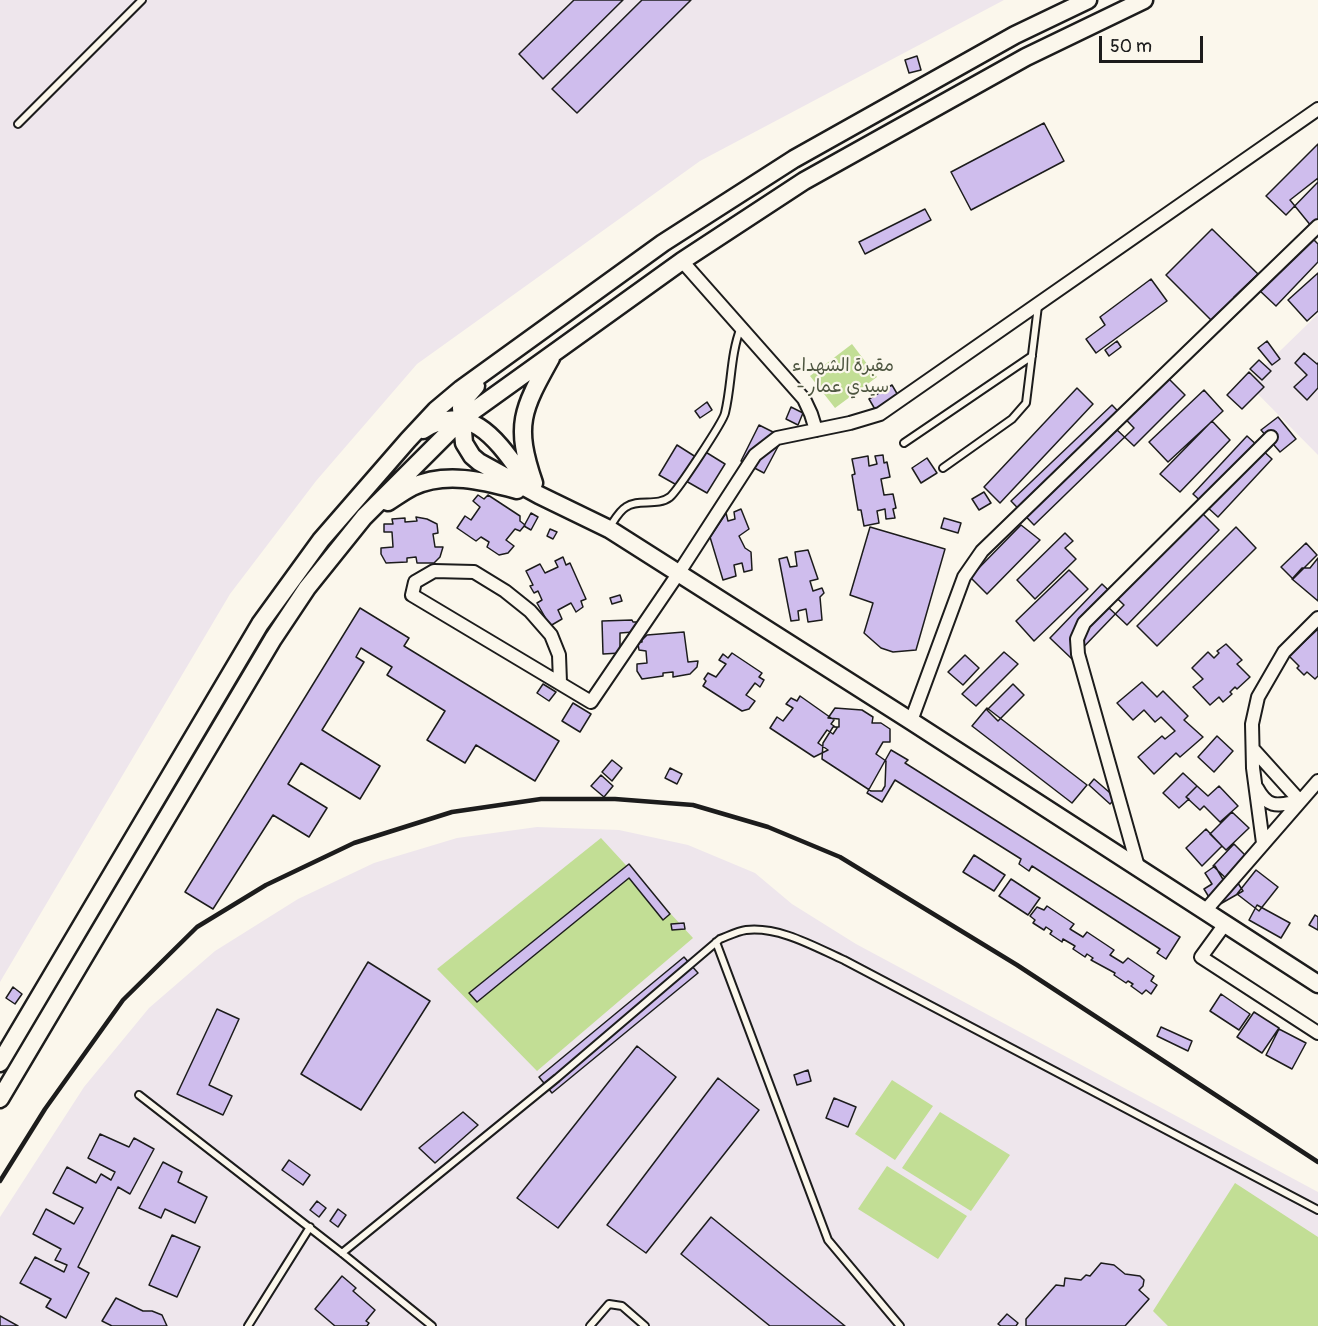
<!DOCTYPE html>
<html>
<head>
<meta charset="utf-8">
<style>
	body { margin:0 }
	#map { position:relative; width:1318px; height:1326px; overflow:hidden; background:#fbf7ec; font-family:Pangolin,sans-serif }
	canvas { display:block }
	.scale { position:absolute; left:1099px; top:36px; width:104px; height:27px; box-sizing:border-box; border:3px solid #1c1c1c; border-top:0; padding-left:8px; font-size:18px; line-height:21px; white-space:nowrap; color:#1c1c1c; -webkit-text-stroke:4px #fbf7ec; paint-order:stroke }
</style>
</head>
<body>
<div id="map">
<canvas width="1318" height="1326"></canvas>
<div class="scale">50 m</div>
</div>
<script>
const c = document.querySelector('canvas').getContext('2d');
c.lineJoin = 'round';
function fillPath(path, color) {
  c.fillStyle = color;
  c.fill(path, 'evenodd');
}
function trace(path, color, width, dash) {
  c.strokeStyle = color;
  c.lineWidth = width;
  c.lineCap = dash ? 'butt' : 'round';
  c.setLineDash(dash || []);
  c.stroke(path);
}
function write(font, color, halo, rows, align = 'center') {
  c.font = font + ' Pangolin,"Playpen Sans Arabic",sans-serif';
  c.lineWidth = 4.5;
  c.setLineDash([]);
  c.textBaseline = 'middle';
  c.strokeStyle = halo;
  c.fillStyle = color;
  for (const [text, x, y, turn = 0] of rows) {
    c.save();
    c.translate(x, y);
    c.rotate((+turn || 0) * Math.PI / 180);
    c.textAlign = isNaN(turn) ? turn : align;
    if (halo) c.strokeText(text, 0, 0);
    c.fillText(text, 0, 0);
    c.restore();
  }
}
fillPath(new Path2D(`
	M0 0H1004L700 161 417 364 316 481 230 594 0 982Z
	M1318 314V455L1247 383Z
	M537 827 619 830 688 845 755 873 792 904 856 944 1318 1192V1326H0V1217L84 1087 149 1008 215 951 298 899 374 863 457 838Z`), '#eee6ec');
fillPath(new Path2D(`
	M852 344 877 377 835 408 810 376Z
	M601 838 693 938 537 1071 437 969Z
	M892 1080 933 1106 895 1160 855 1134Z
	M940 1112 1010 1155 971 1211 902 1168Z
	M887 1166 967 1216 938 1259 858 1209Z
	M1235 1183 1318 1237V1326H1168L1153 1311Z`), '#c2de95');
const building = new Path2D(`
	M574 0H623L543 79 519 54Z
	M642 0H691L577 113 552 89Z
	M917 56 921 70 909 73 905 60Z
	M1044 123 1064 161 971 210 951 172Z
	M1318 144V182L1286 215 1266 196Z
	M1318 178V230L1316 232 1290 200Z
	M925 209 931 220 865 254 859 242Z
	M1212 229 1258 274 1234 297 1240 303 1217 326 1166 275Z
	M1311 237 1318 244V262L1276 306 1259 290Z
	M1318 273V311L1307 321 1288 300Z
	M1151 279 1167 301 1096 353 1086 339 1105 325 1100 317Z
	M1117 341 1121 347 1109 356 1105 350Z
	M1267 341 1280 359 1272 365 1258 348Z
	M1304 353 1317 364 1318 363V388L1307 400 1294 387 1307 375 1295 363Z
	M1259 360 1271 371 1262 380 1250 369Z
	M1249 372 1264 387 1242 409 1227 395Z
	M1167 377 1185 395 1134 446 1116 429Z
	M892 385 899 397 876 411 869 399Z
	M1077 388 1093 404 1000 503 984 487Z
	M1204 390 1223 411 1168 462 1149 442Z
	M707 402 712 410 700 418 695 411Z
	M1112 405 1134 428 1034 525 1011 501Z
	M791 407 803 413 798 425 786 419Z
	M1278 417 1296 439 1280 452 1261 430Z
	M1212 421 1230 440 1180 492 1160 474Z
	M759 425 783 437 764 473 741 461Z
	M1247 436 1272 459 1218 517 1193 494Z
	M677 445 699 459 704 451 725 464 707 493 686 481 682 488 659 475Z
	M883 455 884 463 887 462 890 477 881 479 884 495 893 494 896 508 893 509 895 518 886 519 885 509 877 511 879 523 864 526 861 510H858L852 475 855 474 852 459 868 456 869 466 877 464 875 456Z
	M927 458 937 473 921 483 912 468Z
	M984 492 991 503 979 510 972 499Z
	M478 495 484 499 488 495 520 516V521L525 525 520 531 515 529 506 540 514 546 508 553 499 555 487 547 489 542 481 537 476 541 457 528 465 516 471 520 480 507 473 501Z
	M741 509 749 529 739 536 745 548 751 552 752 570 744 572 742 563 734 565 736 576 723 580 710 537 726 513 728 521 735 519 734 512Z
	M1201 512 1219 530 1127 625 1108 607Z
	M531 513 538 517 531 530 524 526Z
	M416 517 427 519 437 524 438 533 433 534 435 547H443L440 557 434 563H417L416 557 407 558V562L386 563 381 554V548L393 547 392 532H384V524H393L392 519 405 518V522L417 521Z
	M944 518 961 523 958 533 941 528Z
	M1021 525 1040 540 987 594 970 577Z
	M870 527 945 549 916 650 893 652 881 648 864 633 873 603 850 595Z
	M1236 527 1256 548 1157 646 1137 626Z
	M550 529 557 532 553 539 547 536Z
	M1065 533 1073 541 1065 548 1076 559 1035 599 1017 580Z
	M1306 543 1317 555 1293 579 1281 567Z
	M808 550 818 579 810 581 813 591 822 588 824 593 820 597 822 620 808 622 806 609 798 611 799 620 791 621 779 559 787 557 790 567 797 566 795 552Z
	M563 557 566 565 570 563 586 599 581 601 583 607 576 612 571 603 558 610 562 619 550 626 537 603 542 600 538 591 534 593 530 586 533 585 526 571 540 564 545 573 558 567 555 561Z
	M1318 558V601L1292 579 1302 568H1310Z
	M1069 570 1088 589 1034 641 1016 621Z
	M1102 584 1124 605 1072 659 1050 638Z
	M620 595 622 601 612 604 610 598Z
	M360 608 409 638 404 646 559 741 535 781 476 745 465 763 427 740 445 711 387 675 392 667 361 648 356 657 364 662 322 730 380 766 360 799 301 763 288 784 327 808 309 837 273 815 213 909 185 892Z
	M632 620 633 622H642V642L633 643V632L620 633V653L603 654 602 621Z
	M1318 629V676L1315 679 1307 672 1304 675 1297 668 1299 666 1289 656Z
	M684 632 688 662 698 661 697 667 690 674 673 677V672L663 673V676L642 679 637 671V664L647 663 646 651 639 650 638 644 647 635Z
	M1226 644 1242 660 1237 664 1250 677 1237 689 1235 687 1230 692 1232 694 1223 702 1219 697 1210 705 1193 687 1203 679 1192 668 1208 652 1214 658 1219 653 1217 651Z
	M1004 652 1018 664 976 706 962 694Z
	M732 653 762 673 759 677 764 680 760 687 755 683 746 695 755 701 749 709 742 711 703 686 706 681 704 679 708 673 716 677 726 664 719 660 723 654 728 658Z
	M965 655 979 668 963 685 948 672Z
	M1142 682 1157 697 1163 691 1188 716 1184 720 1203 737 1180 757 1176 753 1154 774 1138 757 1162 736 1165 739 1175 731 1161 717 1155 722 1144 710 1133 720 1117 703Z
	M543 684 556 692 549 701 537 693Z
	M1013 684 1024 695 998 721 987 710Z
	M800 696 834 720 831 724 837 728 833 734 827 730 818 743 828 750 814 757 770 728 777 717 783 721 793 708 786 704 791 698 797 701Z
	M573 703 591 714 580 732 562 721Z
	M835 708 862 710 873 717 872 723H881L890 729V742H883L876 754 886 761 885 786 882 791H871L822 759 823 743 833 727H839V719L828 718Z
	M987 708 1087 785 1072 803 972 726Z
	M1217 736 1233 751 1214 772 1198 757Z
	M891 750 908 760 905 763 1180 937 1166 959 1157 953 1160 949 1032 866 1029 871 1019 864 1021 859 895 780 882 802 867 793Z
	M612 760 622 768 612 781 602 772Z
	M670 768 682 774 677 784 665 778Z
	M1183 773 1197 786 1186 797 1189 799 1179 808 1163 793Z
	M601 775 613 786 604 797 591 786Z
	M1094 779 1116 798 1110 804 1089 785Z
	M1197 786 1208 796 1219 786 1238 806 1220 822 1204 806 1200 810 1186 797Z
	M1232 812 1249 828 1226 850 1210 834Z
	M1206 829 1222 846 1202 866 1186 848Z
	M1234 844 1252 862 1231 883 1213 866Z
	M974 855 1005 875 994 891 963 872Z
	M629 864 670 914 663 920 629 878 477 1002 469 993Z
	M1215 866 1227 886 1236 880 1243 891 1215 907 1204 889 1212 884 1205 873Z
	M1256 870 1278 887 1259 911 1237 894Z
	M1011 879 1040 898 1028 915 999 896Z
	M1257 905 1290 923 1281 938 1249 920Z
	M1047 906 1074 924 1070 929 1083 937 1087 932 1114 950 1110 955 1123 963 1128 958 1154 976 1151 981 1157 985 1151 994 1146 990 1142 994 1131 986 1133 984 1128 981 1126 983 1114 975 1115 973 1091 960 1093 958 1087 954 1085 957 1073 949 1075 946 1063 939 1062 942 1050 934 1052 931 1046 927 1044 930 1033 923 1035 920 1030 916 1037 907 1044 910Z
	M1315 915 1318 917V930L1309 925Z
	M684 923 685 929 672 930 671 924Z
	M684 957 698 973 552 1093 539 1077Z
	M368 962 430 1001 361 1110 301 1074Z
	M13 987 22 994 15 1004 6 998Z
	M1221 994 1250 1014 1239 1030 1210 1011Z
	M217 1009 239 1019 209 1085 232 1096 223 1115 177 1094Z
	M1254 1012 1279 1028 1262 1053 1237 1037Z
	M1161 1027 1192 1041 1188 1051 1157 1036Z
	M1279 1029 1306 1043 1292 1069 1266 1055Z
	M637 1046 676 1077 558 1228 517 1198Z
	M808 1070 811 1081 797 1085 794 1075Z
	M718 1078 759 1110 646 1253 607 1225Z
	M834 1098 856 1107 848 1127 826 1118Z
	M463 1112 478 1125 435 1163 419 1148Z
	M100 1134 129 1147 134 1138 154 1149 130 1194 118 1187 78 1267 89 1273 66 1318 46 1307 51 1299 20 1283 35 1257 64 1272 67 1265 55 1260 61 1249 33 1234 46 1209 74 1224 83 1208 53 1193 67 1167 96 1183 101 1174 111 1180 115 1172 88 1158Z
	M289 1160 310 1175 303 1185 282 1170Z
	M163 1162 182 1172 178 1182 207 1197 195 1223 165 1209 161 1218 139 1208Z
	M317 1201 326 1208 319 1217 310 1210Z
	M338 1209 346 1215 338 1227 330 1221Z
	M711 1217 845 1326H770L681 1254Z
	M172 1235 200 1247 177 1297 149 1285Z
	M1101 1263 1114 1265 1125 1274 1140 1276 1144 1280 1143 1286 1139 1290 1149 1299 1125 1326H1026V1319L1056 1285 1064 1286 1065 1278 1081 1280 1086 1275 1090 1276Z
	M342 1276 356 1288 353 1291 375 1310 366 1321 369 1323 367 1326H335L315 1309Z
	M116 1298 143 1311H152L162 1315 167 1326H112L102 1321Z
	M1007 1314 1018 1323 1016 1326H1001L998 1324Z
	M0 1316 18 1326H0Z`);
fillPath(building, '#cfbded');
trace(building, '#1c1c1c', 1.5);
const lane = new Path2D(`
	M18 124 142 0
	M904 443 1032 356
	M943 468 1012 419 1026 403 1038 306
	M609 528C614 521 619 511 626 507 638 498 657 507 670 497 678 490 723 422 725 413 732 384 730 355 741 327
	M716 942 828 1240 900 1326
	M139 1095 342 1253 432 1326
	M342 1253 557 1078 720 939C728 936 738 931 746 930 779 926 815 947 844 960L1318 1210
	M248 1326 310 1227
	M590 1326 609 1304 622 1306 645 1326`);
const street = new Path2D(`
	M682 261 804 399 811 414 816 430
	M560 682 559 655 551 635 530 611 505 591 474 572 434 571 415 582 412 595 591 702 678 574 755 455 777 438 850 423 880 414 1318 109
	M911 721 964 577 982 551 1318 226
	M1254 750 1300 801
	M1257 788C1269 810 1278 805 1300 801
	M1263 843 1253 768 1252 724 1258 697 1284 652 1318 618
	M1138 867 1078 654 1077 639 1084 623 1271 437
	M1205 911 1318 781
	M1225 924 1201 957 1318 1033`);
const secondary = new Path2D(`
	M476 386 463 401 461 408 464 443 472 456 479 462 539 495 609 529 911 721 1318 984
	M423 430C476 396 503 451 532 488
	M534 483C514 425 522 410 551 358
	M388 502C396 497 404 491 412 487 446 471 483 481 517 490
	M0 1063 260 624 321 540 408 440 436 410 461 389 663 243 794 159 1015 35 1088 0
	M0 1099 273 639 307 588 364 517 462 419 682 261 804 181 1026 57 1144 0`);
trace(lane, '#1c1c1c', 10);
trace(street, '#1c1c1c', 16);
trace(secondary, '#1c1c1c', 21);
trace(lane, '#fbf7ec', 6);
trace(street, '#fbf7ec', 12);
trace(secondary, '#fbf7ec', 16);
trace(new Path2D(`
	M0 1181 45 1109 123 1000 197 927 266 885 354 843 452 812 541 799H615L693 805 768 827 840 857 1017 965 1318 1162`), '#1c1c1c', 4.5);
write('18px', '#4e5640', '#fbf7ec', [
	["مقبرة الشهداء",843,366],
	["- سيدي عمار",843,387]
]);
</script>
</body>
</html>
